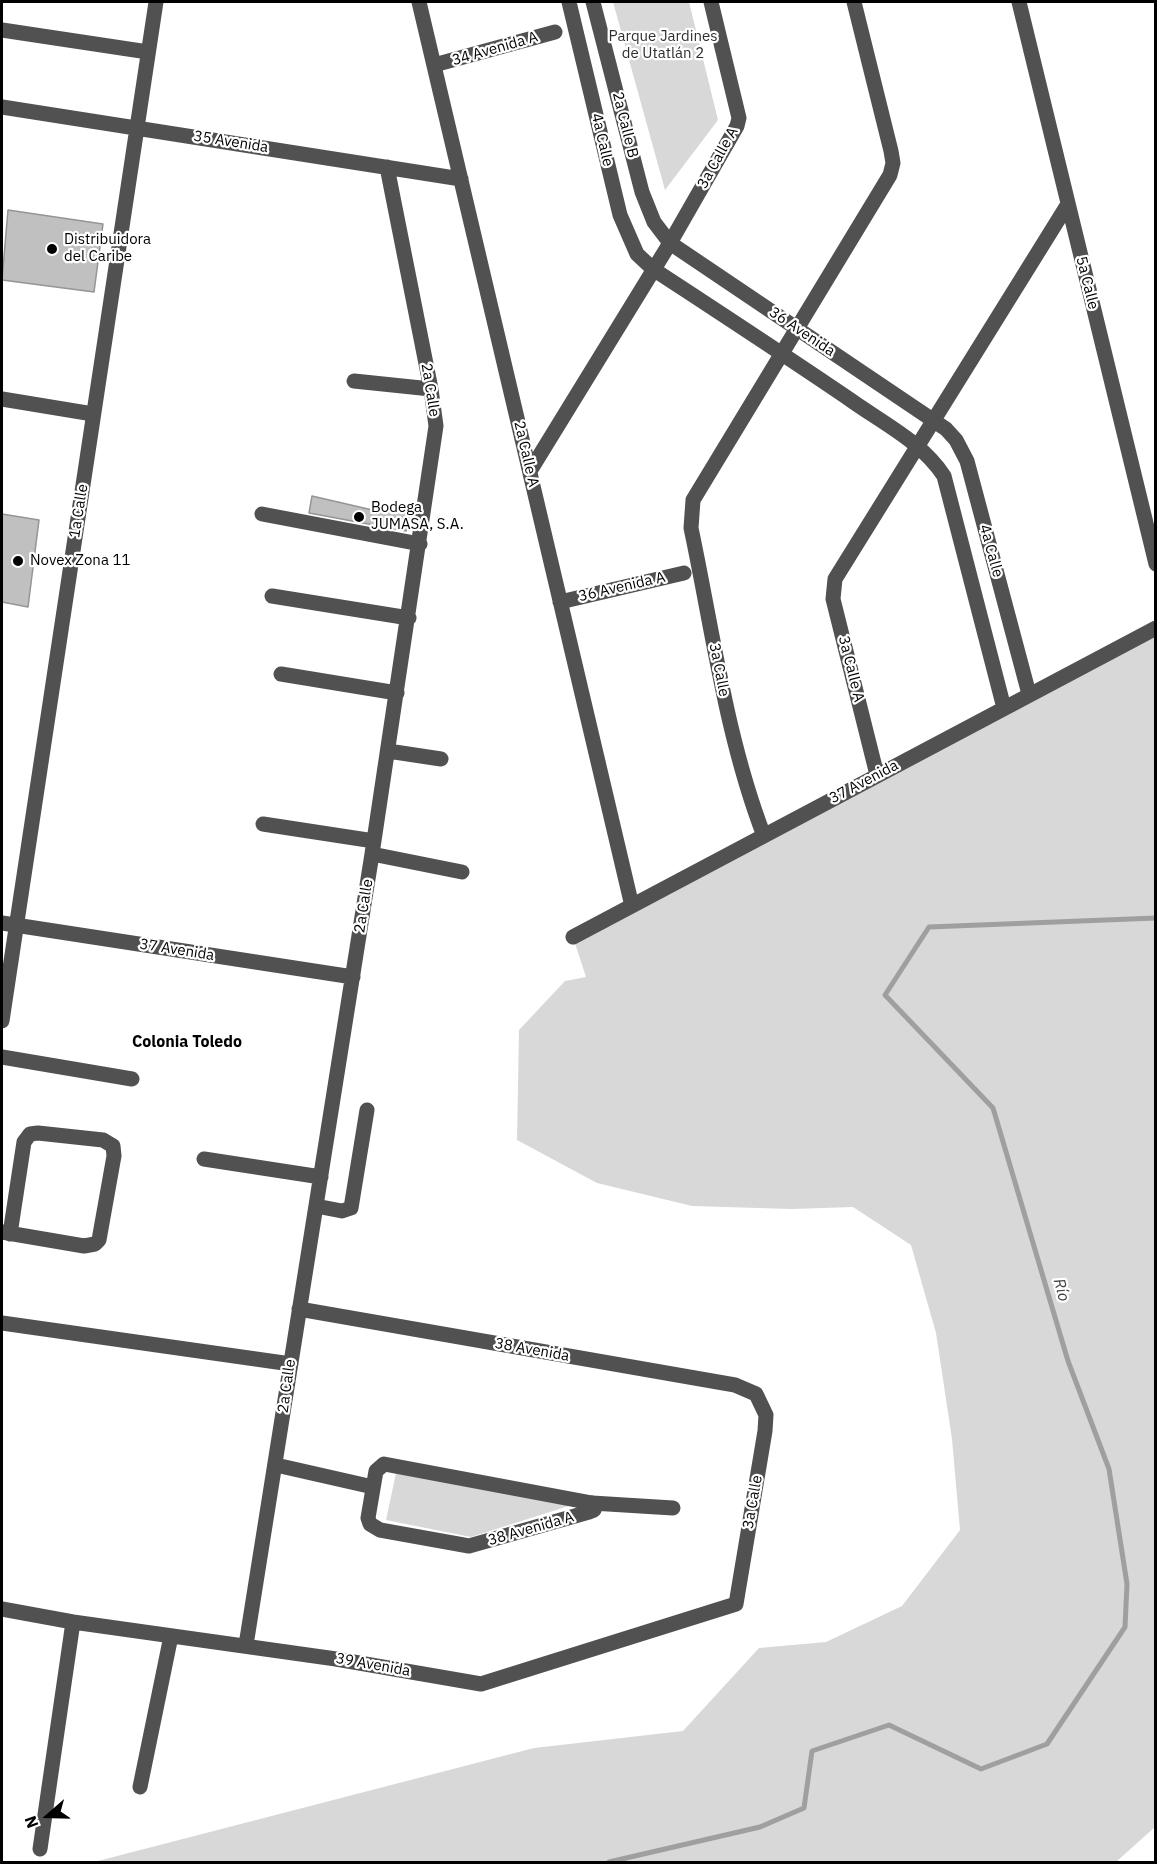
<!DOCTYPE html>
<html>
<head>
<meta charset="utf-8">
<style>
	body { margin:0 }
	#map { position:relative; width:1157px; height:1864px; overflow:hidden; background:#fff; font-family:"IBM Plex Sans",sans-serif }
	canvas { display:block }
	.frame { position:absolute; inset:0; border:3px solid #000; pointer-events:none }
	.north { position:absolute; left:18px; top:1786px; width:60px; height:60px; -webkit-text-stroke:4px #fff; paint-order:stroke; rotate:250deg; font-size:16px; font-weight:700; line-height:24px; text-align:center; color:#000 }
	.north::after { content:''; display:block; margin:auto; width:21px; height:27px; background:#000; clip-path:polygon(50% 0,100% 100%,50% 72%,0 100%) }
</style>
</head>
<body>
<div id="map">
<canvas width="1157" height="1864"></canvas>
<div class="frame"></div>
<div class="north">N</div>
</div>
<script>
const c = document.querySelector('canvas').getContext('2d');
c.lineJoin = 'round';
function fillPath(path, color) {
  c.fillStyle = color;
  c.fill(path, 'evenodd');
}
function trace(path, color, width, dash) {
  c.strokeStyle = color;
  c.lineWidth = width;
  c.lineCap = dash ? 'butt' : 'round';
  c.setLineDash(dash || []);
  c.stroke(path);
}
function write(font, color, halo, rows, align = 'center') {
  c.font = font + ' "IBM Plex Sans",sans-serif';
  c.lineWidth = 4.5;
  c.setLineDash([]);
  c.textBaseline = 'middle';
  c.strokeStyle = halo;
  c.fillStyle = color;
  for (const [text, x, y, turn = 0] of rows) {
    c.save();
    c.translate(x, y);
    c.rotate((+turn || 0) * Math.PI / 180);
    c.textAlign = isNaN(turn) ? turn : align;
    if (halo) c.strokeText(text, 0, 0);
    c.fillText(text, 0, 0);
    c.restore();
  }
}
fillPath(new Path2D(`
	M613 2H689L718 120 665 190Z
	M1155 628V1827L1116 1862H94L534 1748 683 1731 759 1648 826 1642 902 1606 960 1530 952 1439 936 1333 911 1245 853 1207 792 1209 692 1206 597 1183 517 1140 519 1030 565 981 586 977 573 937Z
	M396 1473 572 1505 471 1537 386 1520Z`), '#d8d8d8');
trace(new Path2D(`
	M609 1862 760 1827 804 1808 812 1751 889 1725 981 1769 1047 1744 1125 1627 1127 1584 1109 1469 1068 1361 993 1108 885 995 929 927 1156 918`), '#9f9f9f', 5);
const building = new Path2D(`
	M8 210 103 224 94 292 2 280Z
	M312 496 381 512 396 504 411 506 406 531 309 513Z
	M2 514 39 520 28 607 2 602Z`);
fillPath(building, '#c0c0c0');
trace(building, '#959595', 1.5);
trace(new Path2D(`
	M419 2 632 906
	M569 2 620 215 637 254 653 269C720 313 786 356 852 401 883 423 923 443 944 476L1004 708
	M593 2 642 192 654 222 670 243 946 429 956 440 967 461 1029 694
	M1019 2 1156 564
	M2 30 148 52
	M434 65 555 32
	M2 107 461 179
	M354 381 431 389
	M2 399 93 414
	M530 471 670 243 737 126 739 118 711 2
	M262 514 420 544
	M272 596 409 618
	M560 602 684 573
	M281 674 397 693
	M388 751 441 759
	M877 775 833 599 835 579 1068 204
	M263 824 374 841
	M764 836C726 737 713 632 691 528L693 500 890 175 893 163 891 151 854 2
	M372 854 462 872
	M2 923 353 977
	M573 937 1156 628
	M2 1021 156 2
	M2 1057 132 1079
	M204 1159 321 1177
	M316 1206 342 1211 351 1208 367 1110
	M2 1232 84 1246 95 1244 99 1240 114 1156 113 1146 103 1140 38 1133 30 1134 24 1142 10 1234
	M2 1323 291 1364
	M276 1465 373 1487
	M592 1503 594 1510 589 1512 469 1546 380 1530 370 1524 368 1518 376 1471 384 1464 592 1503 673 1508
	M2 1609 73 1622 336 1659 481 1684 736 1604 765 1431 766 1415 756 1394 735 1385 299 1309
	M246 1645 372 854 436 426 431 389 387 167
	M140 1787 171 1636
	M40 1849 73 1622`), '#515151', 15);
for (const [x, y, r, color] of [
	[52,249,6,"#000"],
	[359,517,6,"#000"],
	[18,561,6,"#000"]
]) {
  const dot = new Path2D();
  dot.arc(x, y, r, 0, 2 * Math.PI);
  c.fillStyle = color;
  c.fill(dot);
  trace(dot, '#fff', 2);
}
write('15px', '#2f2f2f', '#fff', [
	["Parque Jardines",663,37],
	["de Utatlán 2",663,54]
]);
write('15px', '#000', '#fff', [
	["34 Avenida A",495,49,-16],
	["2a Calle B",625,125,76],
	["4a Calle",602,140,77],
	["35 Avenida",231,142,9],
	["3a Calle A",718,158,-61],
	["5a Calle",1087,283,76],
	["36 Avenida",802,332,34],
	["2a Calle",430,390,81],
	["2a Calle A",526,454,77],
	["1a Calle",79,511,-81],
	["4a Calle",991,551,75],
	["36 Avenida A",622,587,-13],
	["3a Calle A",851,669,76],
	["3a Calle",719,670,79],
	["37 Avenida",864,782,-28],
	["2a Calle",364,906,-81],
	["37 Avenida",177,950,9],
	["38 Avenida",532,1350,10],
	["2a Calle",287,1386,-82],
	["3a Calle",753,1502,-80],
	["38 Avenida A",531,1529,-16],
	["39 Avenida",373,1665,10]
]);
write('15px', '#000', '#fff', [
	["Distribuidora",64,240],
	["del Caribe",64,257],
	["Bodega",371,508],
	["JUMASA, S.A.",371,525],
	["Novex Zona 11",30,561]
], 'left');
write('bold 16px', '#000', '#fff', [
	["Colonia Toledo",187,1042]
]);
write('italic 16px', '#404040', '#fff', [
	["Río",1061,1290,74]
]);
</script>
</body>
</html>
